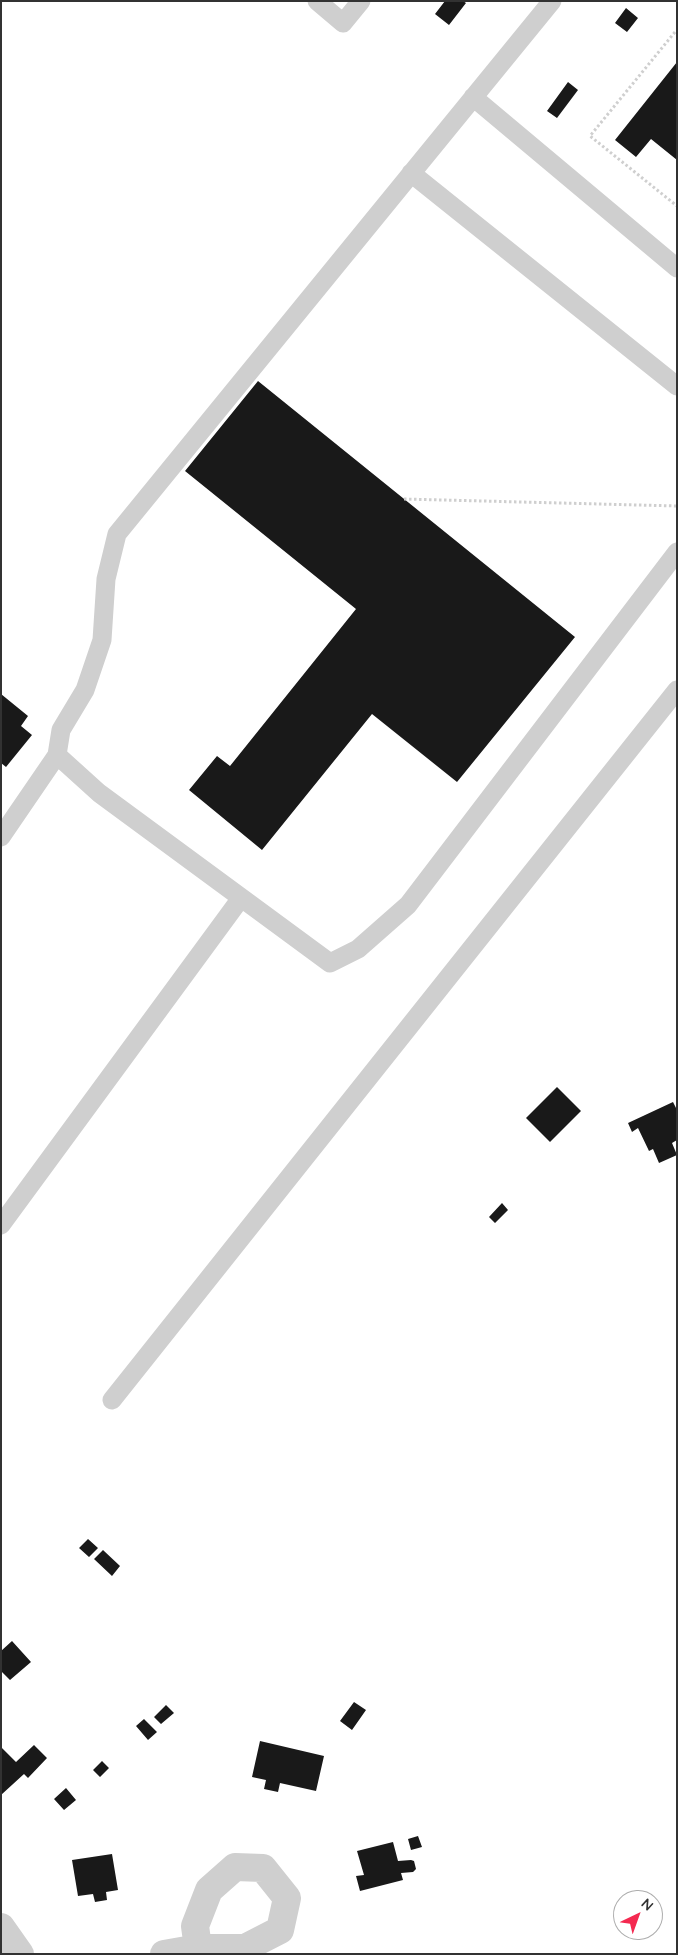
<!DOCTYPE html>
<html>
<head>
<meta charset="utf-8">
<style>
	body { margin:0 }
	#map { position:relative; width:678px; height:1955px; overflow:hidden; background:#fff; font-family:Quicksand,sans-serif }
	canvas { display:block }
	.frame { position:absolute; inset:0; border:2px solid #323232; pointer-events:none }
	.north { position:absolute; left:613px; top:1890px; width:50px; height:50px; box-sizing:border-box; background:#fff; border:1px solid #adadad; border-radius:50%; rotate:42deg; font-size:14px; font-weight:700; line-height:20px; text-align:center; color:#323232 }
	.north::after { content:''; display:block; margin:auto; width:18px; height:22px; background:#f42950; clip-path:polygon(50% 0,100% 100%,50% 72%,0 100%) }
</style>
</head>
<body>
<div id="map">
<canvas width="678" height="1955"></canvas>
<div class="frame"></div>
<div class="north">N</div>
</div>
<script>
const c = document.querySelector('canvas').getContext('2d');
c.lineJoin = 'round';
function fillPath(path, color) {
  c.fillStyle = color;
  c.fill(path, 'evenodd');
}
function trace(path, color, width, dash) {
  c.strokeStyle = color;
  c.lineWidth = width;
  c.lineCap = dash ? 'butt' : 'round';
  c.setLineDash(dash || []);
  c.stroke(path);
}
fillPath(new Path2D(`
	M445 1H463L466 3 449 25 435 14Z
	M626 8 638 18 627 32 615 23Z
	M677 62V160L651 139 636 157 615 140Z
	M568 82 578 90 557 118 547 111Z
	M258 381 575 637 457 782 372 714 262 850 189 790 217 756 230 766 356 609 185 471Z
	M1 694 28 716 21 726 32 735 6 767 1 763Z
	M557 1087 581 1111 550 1142 526 1118Z
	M673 1102 677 1110V1140L672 1143 677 1155 659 1163 653 1149 649 1151 638 1128 632 1132 628 1123Z
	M502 1203 508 1210 495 1223 489 1217Z
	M88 1539 98 1548 89 1557 79 1548Z
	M103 1550 120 1566 112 1576 94 1559Z
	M12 1641 31 1662 10 1680 1 1671V1651Z
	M354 1702 366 1710 352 1730 340 1721Z
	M166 1705 174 1713 161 1724 154 1717Z
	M144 1719 157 1732 148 1740 136 1726Z
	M260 1741 324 1756 316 1791 280 1783 278 1792 264 1789 266 1780 252 1777Z
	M34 1745 47 1758 28 1778 24 1774 1 1795V1747L16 1762Z
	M102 1761 109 1768 100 1777 93 1770Z
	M66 1788 76 1800 64 1810 54 1799Z
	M418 1836 422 1847 411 1850 408 1839Z
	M393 1842 398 1861 411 1860 414 1861 416 1869 413 1872 401 1873 403 1880 360 1891 356 1876 364 1875 357 1851Z
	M112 1854 118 1890 106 1892 107 1900 95 1902 93 1894 78 1896 72 1860Z`), '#191919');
trace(new Path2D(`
	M675 32 590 136 677 206
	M404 499 677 506`), '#cfcfcf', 3, [2.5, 2.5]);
trace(new Path2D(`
	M317 1 343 23 361 1
	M552 1 117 534 106 579 102 640 85 690 61 730 57 755 99 793 330 963 358 949 408 905 677 552
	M473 97 677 268
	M411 173 677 386
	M1 837 57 755
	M1 1225 241 898
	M112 1400 677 690`), '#cfcfcf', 19);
trace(new Path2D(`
	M1 1927 20 1954
	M164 1954 198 1948H245L280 1930 287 1898 263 1868 235 1867 209 1890 195 1926 198 1948`), '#cfcfcf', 28);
</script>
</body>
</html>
